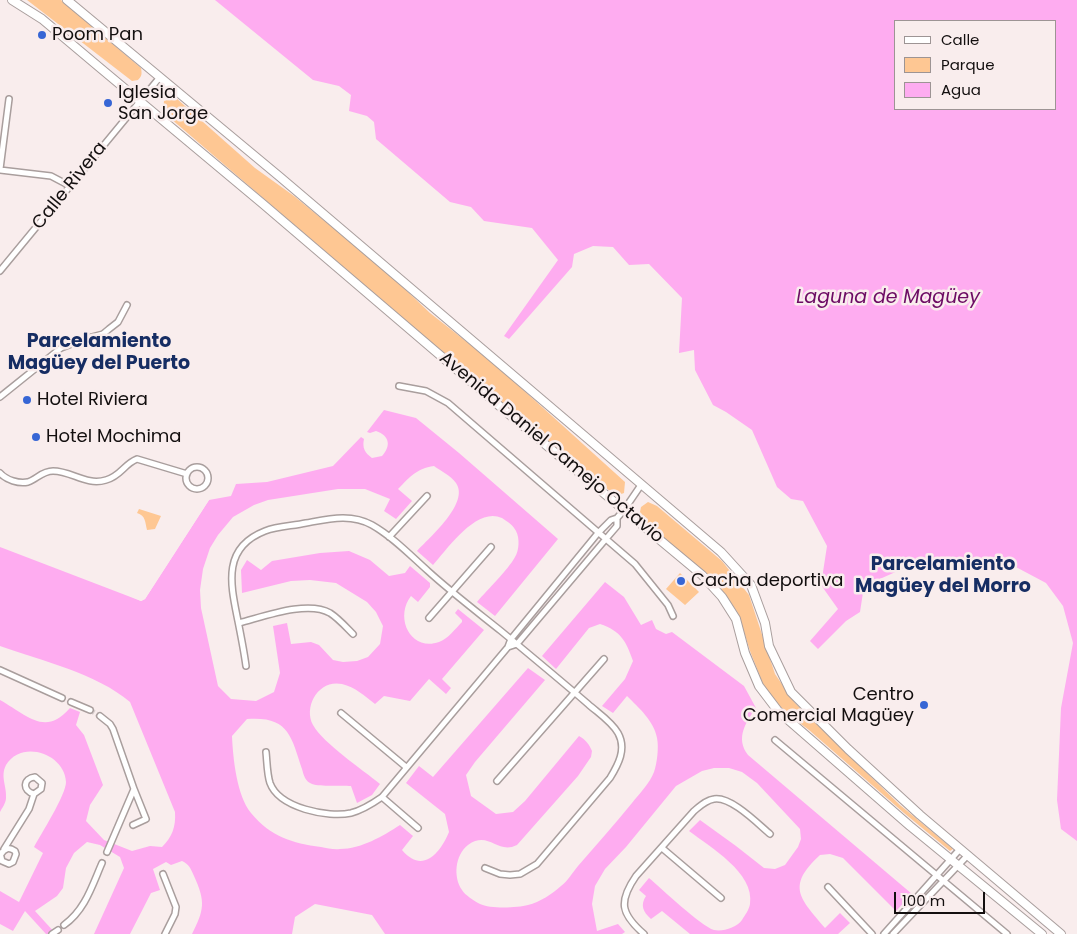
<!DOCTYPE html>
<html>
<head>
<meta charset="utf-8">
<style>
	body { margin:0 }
	#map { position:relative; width:1077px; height:934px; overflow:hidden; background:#f9eded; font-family:Poppins,sans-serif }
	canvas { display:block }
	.legend { position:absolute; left:894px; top:20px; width:162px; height:90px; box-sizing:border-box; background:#f9eded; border:1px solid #9d9494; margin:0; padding:6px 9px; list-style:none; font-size:15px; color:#130f0f }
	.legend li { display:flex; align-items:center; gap:10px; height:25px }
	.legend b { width:25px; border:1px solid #9d9494 }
	.scale { position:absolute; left:894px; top:892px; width:91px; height:22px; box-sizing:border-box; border:2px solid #130f0f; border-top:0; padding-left:6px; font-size:15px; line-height:18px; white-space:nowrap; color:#130f0f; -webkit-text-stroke:4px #f9eded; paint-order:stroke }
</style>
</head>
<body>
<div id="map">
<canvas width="1077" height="934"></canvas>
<ul class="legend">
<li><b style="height:6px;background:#fff"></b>Calle</li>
<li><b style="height:14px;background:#fec793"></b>Parque</li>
<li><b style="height:14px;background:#feacf0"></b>Agua</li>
</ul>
<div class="scale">100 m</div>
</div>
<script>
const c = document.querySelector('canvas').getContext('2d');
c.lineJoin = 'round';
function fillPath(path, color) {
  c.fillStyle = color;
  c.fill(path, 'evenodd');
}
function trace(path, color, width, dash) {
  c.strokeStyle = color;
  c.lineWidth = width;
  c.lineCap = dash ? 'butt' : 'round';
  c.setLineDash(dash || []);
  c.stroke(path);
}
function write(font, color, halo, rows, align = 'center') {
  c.font = font + ' Poppins,sans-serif';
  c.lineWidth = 5;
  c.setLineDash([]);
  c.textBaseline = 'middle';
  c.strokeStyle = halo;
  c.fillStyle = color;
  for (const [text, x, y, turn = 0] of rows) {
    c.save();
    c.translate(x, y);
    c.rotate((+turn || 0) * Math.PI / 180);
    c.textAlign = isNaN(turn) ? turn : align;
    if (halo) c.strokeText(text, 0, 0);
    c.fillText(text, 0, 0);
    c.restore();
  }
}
fillPath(new Path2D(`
	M27 0H61L141 68C142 74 142 76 138 80L132 81Z
	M176 98 255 168 294 196 387 272 430 313 472 346 510 378 625 482 624 493 616 496 491 394 163 112 164 101Z
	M648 502 657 506 722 561 749 595 775 674 795 703 900 805 953 849 950 851 904 813 809 730 785 712 765 689 750 651 738 613 717 583 639 517 641 507Z
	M139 509 161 516 155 529 147 530C145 522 146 516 137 513Z
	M680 573 699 592 685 605 666 589Z`), '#fec793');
fillPath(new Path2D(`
	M215 0H1077V841L1061 829 1057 800 1061 708 1073 643 1063 606 1046 583 1014 566 986 562 952 566H909L864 586 860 612 846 621 818 649 810 641 838 609 821 585 827 546 803 501 791 499 777 487 752 430 726 412 713 405 695 370 694 350 679 353 682 298 649 264 629 265 613 247 593 246 574 254 572 267 509 339 504 336 558 260 532 228 484 221 471 207 450 202 376 139 374 122 367 116 349 111 351 95 339 86 313 80ZM896 21H1056V109H896Z
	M384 410 416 418 459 453 558 539 495 616 477 602C488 589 508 570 515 557 519 551 520 538 516 531 513 525 508 522 502 518 477 506 448 548 433 565L417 551C429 538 470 503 456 483 451 476 441 471 434 466 416 469 411 476 398 489L412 501 396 519 384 511 390 499 365 489H338L268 500 254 505 233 517 218 535 210 548 203 569 200 590 201 608 218 686 231 699 256 701 274 692 280 673 273 626 287 623 291 644 311 642 319 645 333 660 343 662 357 661 368 657 380 644 383 626 376 612 367 602 336 583 310 580 291 581 242 593 241 570 247 560 261 570 272 561 320 553 349 551 370 560 389 576 405 573 410 566 430 583V587L418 602 411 596C394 618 411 652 439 642 448 639 455 629 462 622V620L455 613 458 609 484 630 442 679 451 688 446 694 429 679 410 701 384 696 375 704C365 696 355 687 342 684 319 679 303 706 313 725 324 744 362 769 380 784L372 795 357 803 351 786C341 785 321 787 312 784 305 781 304 776 302 769 291 735 288 716 247 719L232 736C233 759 237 796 251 813 271 837 292 843 321 847 327 848 334 850 340 849 361 849 383 836 400 825L413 836 402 850C422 874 440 854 449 832L445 814 406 783 419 766 433 777 528 668 545 680 475 762 466 775 471 796 496 814 513 812 525 801 579 736C586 740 589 744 592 751L591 757 578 776 517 845C497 855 489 830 468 845 455 855 453 877 462 890 465 895 474 901 480 904 490 909 517 908 528 905 540 902 552 894 561 886 568 881 572 873 578 866 596 845 614 825 632 803 639 794 650 783 654 772 657 764 659 747 657 738 654 721 639 708 627 696L613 713 602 706 625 679 633 661C626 641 621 631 600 624L589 628 556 669 542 656 605 582 624 597 641 625 652 620 656 629 666 634 672 632 744 686 756 708C746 722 735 738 748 755L912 894 896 911 843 858 830 854 820 855C785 887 801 899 825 928L840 913 850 923 838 934H690L662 911 651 919C643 912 640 905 646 896L639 890 649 878C662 889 701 926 714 930 723 932 737 927 742 920 745 915 749 910 750 904 755 873 710 847 689 831L700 820 736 846 764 868 775 869 785 865 798 847 801 839 800 829 757 783 742 772 729 768H714L702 771 676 786 626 847 605 869 595 886 592 904 597 931 618 924 625 932 622 934H385L372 915 315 904 295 917 292 934H192C204 910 206 902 194 876 191 869 189 864 182 861L171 865 166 862 153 869 160 890 151 893 130 934H94L124 868 120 857 100 845 87 842 74 853 66 868 63 888 57 896 35 911 56 934H46L25 911 13 931 0 924V891L19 902 43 853 34 847C41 834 66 795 66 782 65 754 22 739 6 765 0 777 7 786 6 798 6 803 2 808 0 812V700C27 715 45 737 70 708L80 712 76 725 84 735 103 785 90 805 86 821 104 840 132 851 150 846 162 847C172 837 176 827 175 812L130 702C96 673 42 661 0 646V547L141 601 145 599 209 500 231 496 236 484 267 482 333 466 361 437 364 439C362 448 365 453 372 458L382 456C391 446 390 436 376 431L370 433 367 432Z`), '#feacf0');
fillPath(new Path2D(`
	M208 497 209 500 145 599 141 601 123 593V592L141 598H144Z`), '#f9eded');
trace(new Path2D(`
	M90 710 100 716`), '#d6cccc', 5, [5, 2.5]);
const street = new Path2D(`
	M0 169 9 99
	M0 170 51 176 70 186
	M0 271 160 77
	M399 386 426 391 448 403 635 564 668 605 673 616
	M0 397 61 348 84 339 103 334 109 329 118 322 127 305
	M186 478a11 11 0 1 1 22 0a11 11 0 1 1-22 0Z
	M0 473C6 480 19 484 28 482 37 479 42 471 53 471 72 471 86 486 106 480 121 476 124 464 137 459L187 474
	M389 537 427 496
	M429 618 491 547
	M239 623C263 617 307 600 330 613 338 618 346 627 353 634
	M508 647 517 644 605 540 617 526V518
	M246 666C244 651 241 636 238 621 231 586 221 548 265 531 278 526 293 526 306 523 328 519 351 513 372 525 393 537 410 555 428 571 451 592 476 611 501 631 530 655 559 679 588 704 598 713 611 721 618 733 627 749 618 765 610 778L537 864 520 874 510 875 500 874 485 868
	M0 670 62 698
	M71 702 90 710
	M341 713 406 767
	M100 716 110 724 113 729 134 789 107 852
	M775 740 1007 934
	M266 752C267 761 267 774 270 783 279 808 328 818 351 813 363 810 372 804 382 797L508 647 511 639 598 533 611 520 617 518 624 510 641 485
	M497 781 604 659
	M382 797 418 828
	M133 825 146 819 134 789
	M662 848 721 898
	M4 849 29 809 34 794 41 789 42 783 35 777C23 778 22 791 34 794
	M0 853 2 861 9 864 13 862 16 854 15 851C9 847 5 848 1 854
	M163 874 176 907 175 914 165 934
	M828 887 872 934
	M64 925C85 910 92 886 102 863
	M52 934 58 930
	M644 934C621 914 618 902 636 876L694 811C700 806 706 800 714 799 731 796 758 824 770 834
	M884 934 960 849
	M893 934 968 855`);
const secondary = new Path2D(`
	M12 0 42 19 99 67 263 204 510 415 702 575 722 597 736 619 745 653 759 686 778 711 910 826 1042 934
	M67 0 280 177 721 552 751 585 765 623 769 646 791 692 848 749 920 815 1061 934`);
trace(street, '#a99e9d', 8);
trace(secondary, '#a99e9d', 10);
trace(street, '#fff', 5);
trace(secondary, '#fff', 8);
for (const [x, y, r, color] of [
	[42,35,5,"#3766d5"],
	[108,103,5,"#3766d5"],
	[27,400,5,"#3766d5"],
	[36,437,5,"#3766d5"],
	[681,581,5,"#3766d5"],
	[924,705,5,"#3766d5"]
]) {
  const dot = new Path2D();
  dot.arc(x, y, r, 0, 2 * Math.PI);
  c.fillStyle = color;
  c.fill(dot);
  trace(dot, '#f9eded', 2);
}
write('18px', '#130f0f', '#f9eded', [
	["Poom Pan",52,35],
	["Iglesia",118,93],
	["San Jorge",118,114],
	["Hotel Riviera",37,400],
	["Hotel Mochima",46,437],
	["Cacha deportiva",691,581],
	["Centro",914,695,"right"],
	["Comercial Magüey",914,716,"right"]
], 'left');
write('18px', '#130f0f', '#f9eded', [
	["Calle Rivera",70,186,-51],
	["Avenida Daniel Camejo Octavio",551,448,40]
]);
write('italic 19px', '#6d0c64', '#f9eded', [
	["Laguna de Magüey",888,298]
]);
write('bold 19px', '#162d63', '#f9eded', [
	["Parcelamiento",99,342],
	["Magüey del Puerto",99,364],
	["Parcelamiento",943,565],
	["Magüey del Morro",943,587]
]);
</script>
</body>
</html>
